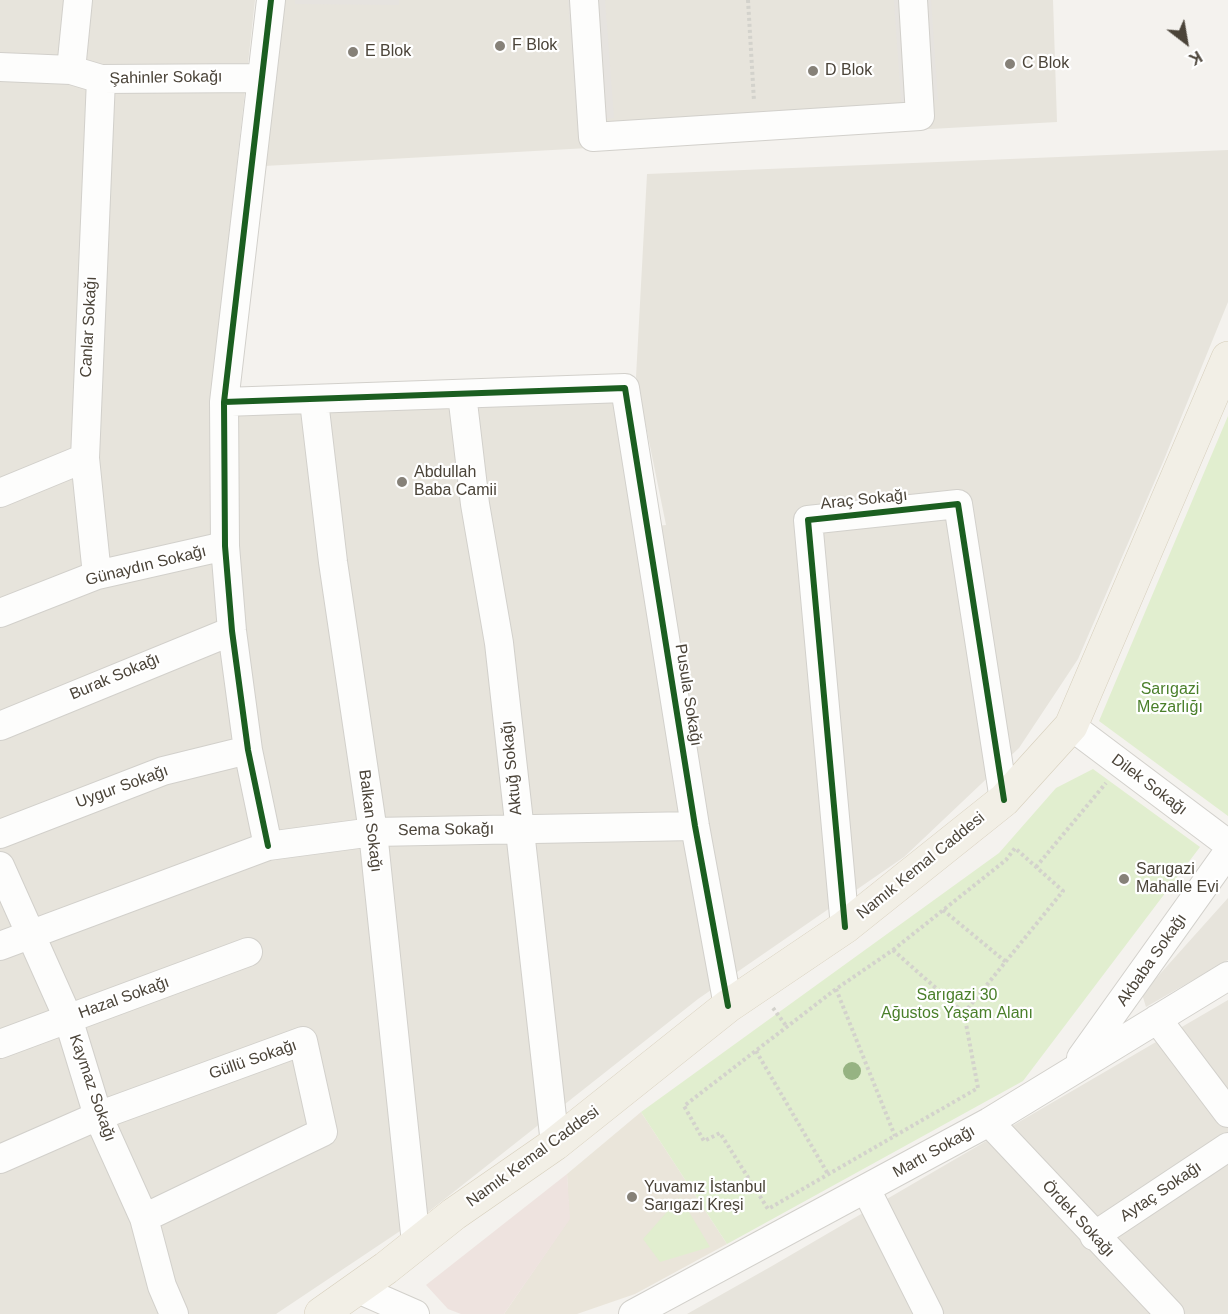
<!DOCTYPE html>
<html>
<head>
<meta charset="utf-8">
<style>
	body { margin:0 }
	#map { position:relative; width:1228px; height:1314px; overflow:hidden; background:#f4f2ee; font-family:Arial,sans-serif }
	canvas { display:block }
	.north { position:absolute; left:1156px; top:12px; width:60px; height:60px; -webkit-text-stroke:4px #fff; paint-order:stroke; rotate:149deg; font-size:16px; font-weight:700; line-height:24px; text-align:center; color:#4b4439 }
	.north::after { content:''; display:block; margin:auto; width:21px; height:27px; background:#4b4439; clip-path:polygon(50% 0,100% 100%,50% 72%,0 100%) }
</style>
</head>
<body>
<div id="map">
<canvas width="1228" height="1314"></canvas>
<div class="north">K</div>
</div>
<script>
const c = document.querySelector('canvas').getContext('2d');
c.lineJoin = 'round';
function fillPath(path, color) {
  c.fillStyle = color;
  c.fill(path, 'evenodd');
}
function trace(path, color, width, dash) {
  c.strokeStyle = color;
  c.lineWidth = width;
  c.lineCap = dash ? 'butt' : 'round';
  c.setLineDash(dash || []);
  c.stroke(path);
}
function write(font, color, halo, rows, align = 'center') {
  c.font = font + ' Arial,sans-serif';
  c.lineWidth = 4.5;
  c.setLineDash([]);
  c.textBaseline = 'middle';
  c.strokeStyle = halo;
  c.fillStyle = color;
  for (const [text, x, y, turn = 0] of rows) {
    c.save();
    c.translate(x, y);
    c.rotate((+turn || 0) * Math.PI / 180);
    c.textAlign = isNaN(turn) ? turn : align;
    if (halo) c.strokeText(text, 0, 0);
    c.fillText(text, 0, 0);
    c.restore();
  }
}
fillPath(new Path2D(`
	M0 0H255L210 408 616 398 635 528 666 525 636 377 647 174 1228 150V302L1163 462 1078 659 1019 748 904 857 698 999 427 1213 276 1314H0Z
	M282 0H1053L1057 122 264 166Z
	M1228 898V960L1146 1007 1142 994Z
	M1228 1000V1314H687L772 1266Z`), '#e7e4dc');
fillPath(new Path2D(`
	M641 1112 727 1244 635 1294 577 1314H504L569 1219 567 1174Z`), '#eae5da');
fillPath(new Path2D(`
	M567 1174 570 1219 504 1314H461L448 1309 426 1285Z`), '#eee3df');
fillPath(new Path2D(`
	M1228 416V816L1099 721Z
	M1093 769 1200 847 1023 1081 727 1244 641 1112 999 853 1056 788Z
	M680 1197 710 1247 660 1262 643 1239Z`), '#e1eecf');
fillPath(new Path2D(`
	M295 0H399V5L295 4Z
	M568 0H605L614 118 577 121Z
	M894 0H931L938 100 901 102Z`), '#e6e3df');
const minor = new Path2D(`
	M584 0 593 137 920 116 913 0
	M0 67 71 70 101 79 262 78
	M71 70 78 0
	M462 394 475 504 499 643 555 1144
	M314 401 333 562 373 832 416 1243
	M224 402 625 388 695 826 728 1006
	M0 493 85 458
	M97 575 85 458 101 79
	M0 613 97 575 225 546
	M0 726 232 631
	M1071 726 1228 844
	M0 834 163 771 248 750
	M268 846 248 750 232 631 225 546 224 402 271 0
	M0 866 68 1018 98 1116 144 1218 162 1286 174 1314
	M845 927 808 520 958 504 1004 800
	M0 946 268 846 373 832 695 826
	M1157 1019 1228 1113
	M0 1044 248 952
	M1081 1058 1228 852
	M989 1122 1170 1314
	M0 1159 98 1116 303 1041 323 1132 144 1218
	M866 1189 929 1314
	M1094 1236 1228 1147
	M358 1289 415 1314
	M633 1314 989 1122 1228 976`);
const major = new Path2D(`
	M321 1314 386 1268 454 1214 555 1144 728 1006 845 927 1004 800 1071 726 1228 358`);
trace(minor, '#d2d0cb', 30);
trace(major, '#d6cebb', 34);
trace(new Path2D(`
	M748 0 754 101
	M1036 867 1106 783
	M943 910 1006 962
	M893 950 964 1013 978 1088 768 1209 720 1133 704 1141 684 1106 836 989Z
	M893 950 1006 860 1015 848 1063 891 964 1013
	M836 989 895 1136
	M773 1008 787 1027
	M756 1051 828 1174`), '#d3d2cc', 4, [3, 3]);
trace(minor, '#fdfdfc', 28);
trace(major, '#f2efe6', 33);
trace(new Path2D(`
	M224 402 625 388 695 826 728 1006
	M268 846 248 750 232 631 225 546 224 402 271 0
	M845 927 808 520 958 504 1004 800`), '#1b5e20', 6);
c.fillStyle = '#96b382';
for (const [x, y] of [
	[852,1071]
]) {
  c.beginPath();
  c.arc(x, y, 9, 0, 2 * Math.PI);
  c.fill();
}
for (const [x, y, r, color] of [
	[500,46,6,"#868178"],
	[353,52,6,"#868178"],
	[1010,64,6,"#868178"],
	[813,71,6,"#868178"],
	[402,482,6,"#868178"],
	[1124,879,6,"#868178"],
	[632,1197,6,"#868178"]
]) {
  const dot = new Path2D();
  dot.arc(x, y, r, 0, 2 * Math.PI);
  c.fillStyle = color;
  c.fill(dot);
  trace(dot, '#fff', 2);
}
write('16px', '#4b4439', '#fff', [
	["F Blok",512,46],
	["E Blok",365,52],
	["C Blok",1022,64],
	["D Blok",825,71],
	["Abdullah",414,473],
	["Baba Camii",414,491],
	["Sarıgazi",1136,870],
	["Mahalle Evi",1136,888],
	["Yuvamız İstanbul",644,1188],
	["Sarıgazi Kreşi",644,1206]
], 'left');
write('16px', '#4b4439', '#fff', [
	["Şahinler Sokağı",166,78,-1],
	["Canlar Sokağı",89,327,-87],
	["Araç Sokağı",864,500,-6],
	["Günaydın Sokağı",146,566,-14],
	["Burak Sokağı",115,677,-23],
	["Pusula Sokağı",688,695,81],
	["Aktuğ Sokağı",512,768,-96],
	["Dilek Sokağı",1149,785,37],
	["Uygur Sokağı",122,787,-20],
	["Balkan Sokağı",370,821,83],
	["Sema Sokağı",446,830,-1],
	["Namık Kemal Caddesi",921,866,-39],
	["Akbaba Sokağı",1152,960,-55],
	["Hazal Sokağı",124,998,-20],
	["Güllü Sokağı",253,1060,-19],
	["Kaymaz Sokağı",92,1088,71],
	["Martı Sokağı",934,1152,-29],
	["Namık Kemal Caddesi",533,1157,-36],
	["Aytaç Sokağı",1161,1192,-34],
	["Ördek Sokağı",1078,1219,47]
]);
write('16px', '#4a7f2a', '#fff', [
	["Sarıgazi",1170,690],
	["Mezarlığı",1170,708],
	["Sarıgazi 30",957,996],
	["Ağustos Yaşam Alanı",957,1014]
]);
</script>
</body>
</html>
